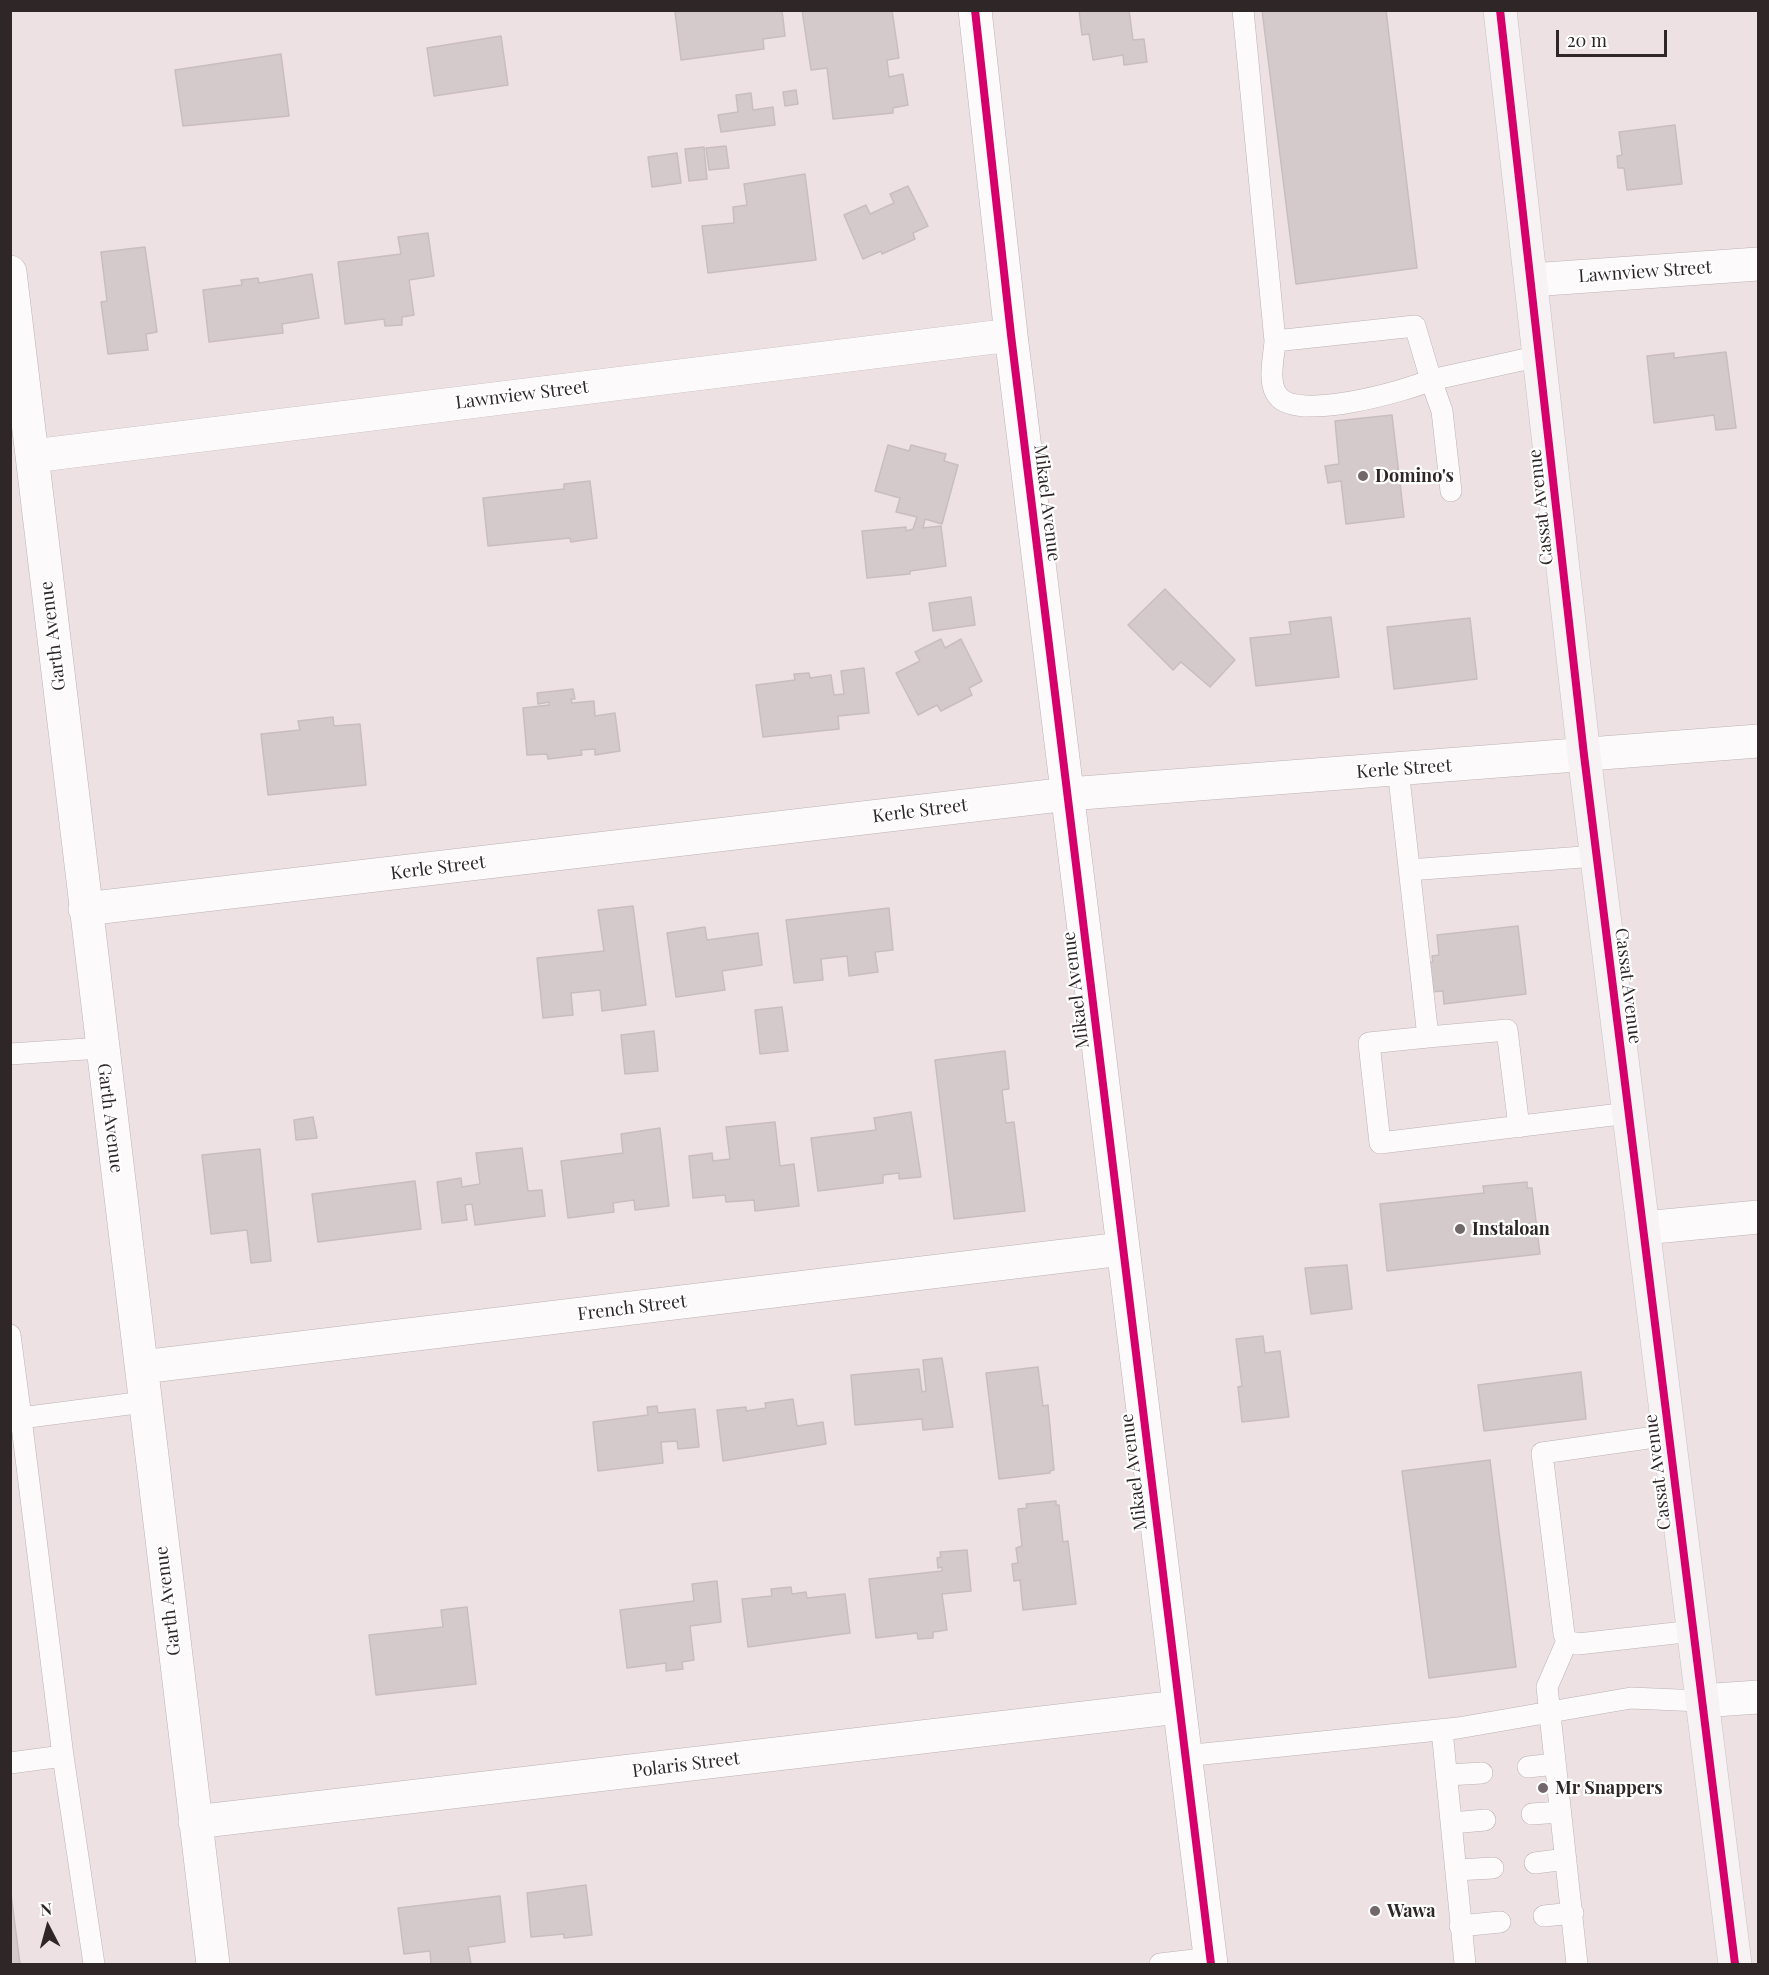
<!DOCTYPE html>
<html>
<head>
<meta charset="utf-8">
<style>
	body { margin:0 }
	#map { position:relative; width:1769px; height:1975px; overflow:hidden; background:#eee1e4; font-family:"Playfair Display",serif }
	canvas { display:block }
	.frame { position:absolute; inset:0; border:12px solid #2f2628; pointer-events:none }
	.north { position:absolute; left:18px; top:1897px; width:60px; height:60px; -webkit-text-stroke:4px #fff; paint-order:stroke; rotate:354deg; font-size:16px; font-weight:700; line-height:24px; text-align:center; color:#2f2628 }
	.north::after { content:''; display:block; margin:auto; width:21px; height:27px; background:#2f2628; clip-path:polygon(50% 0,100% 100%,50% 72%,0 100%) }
	.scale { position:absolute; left:1556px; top:30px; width:111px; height:27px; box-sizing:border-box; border:3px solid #2f2628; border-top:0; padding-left:8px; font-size:18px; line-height:21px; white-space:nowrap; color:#2f2628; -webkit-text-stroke:4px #fff; paint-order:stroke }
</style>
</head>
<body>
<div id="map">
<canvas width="1769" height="1975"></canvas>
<div class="frame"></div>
<div class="north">N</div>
<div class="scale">20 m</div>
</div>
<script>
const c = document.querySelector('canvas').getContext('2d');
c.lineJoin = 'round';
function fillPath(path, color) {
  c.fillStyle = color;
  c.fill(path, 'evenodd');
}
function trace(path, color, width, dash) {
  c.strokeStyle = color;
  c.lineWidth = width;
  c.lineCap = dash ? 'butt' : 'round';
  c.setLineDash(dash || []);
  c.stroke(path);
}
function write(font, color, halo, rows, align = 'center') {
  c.font = font + ' "Playfair Display",serif';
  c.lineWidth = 4.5;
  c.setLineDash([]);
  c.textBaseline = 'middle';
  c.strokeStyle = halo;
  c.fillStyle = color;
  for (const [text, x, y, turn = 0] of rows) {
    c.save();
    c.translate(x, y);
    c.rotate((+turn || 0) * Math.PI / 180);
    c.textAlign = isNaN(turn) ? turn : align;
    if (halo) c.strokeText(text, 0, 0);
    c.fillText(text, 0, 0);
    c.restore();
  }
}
const building = new Path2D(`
	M688 10H782L785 36 763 39 764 49 681 60 675 12Z
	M802 10H892L899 58 887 60 889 77 903 74 908 105 893 108V113L833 119 827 68 811 70Z
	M1079 10H1129L1133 40 1144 39 1147 62 1124 65 1123 55 1093 60 1089 34 1082 35Z
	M1262 10H1386L1417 268 1296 284Z
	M501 36 508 85 434 96 427 48Z
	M281 54 289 116 183 126 175 70Z
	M796 90 798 104 785 106 783 92Z
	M751 93 753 110 773 107 775 125 721 132 718 115 738 112 736 95Z
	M1675 125 1682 184 1627 190 1624 168H1618L1617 156 1622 155 1619 132Z
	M726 146 729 168 709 170 706 148Z
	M704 147 707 179 689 181 685 149Z
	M677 153 681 183 652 187 648 157Z
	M805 174 816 260 708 273 702 226 734 223 733 207 747 205 744 184Z
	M908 186 928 226 913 233 915 239 882 254 881 251 863 259 844 215 866 205 870 214 894 203 890 194Z
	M428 233 434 276 409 280 414 315 402 317V325L385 326 384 319 345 324 338 262 401 254 398 237Z
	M145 247 157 332 146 334 148 350 108 354 101 302 107 301 101 252Z
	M312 274 319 318 282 324 283 333 209 342 203 290 242 285 241 280 258 278 259 283Z
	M1726 352 1736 428 1716 430 1714 415 1654 423 1647 356 1674 353V358Z
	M1392 415 1404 517 1346 524 1341 481 1328 483 1325 466 1339 464 1335 421Z
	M888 445 909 451 911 445 946 454 944 461 958 465 942 524 925 519 923 528 941 526 946 566 910 571V574L867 578 862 531 906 527V531L913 529 917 517 896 512 900 498 875 491Z
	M590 481 597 538 571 542 570 538 488 546 483 498 564 489V484Z
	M1165 589 1235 660 1210 687 1181 662 1173 670 1128 625Z
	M971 597 975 625 933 631 929 603Z
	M1331 617 1339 677 1256 686 1250 638 1291 634 1289 622Z
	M1470 618 1477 679 1394 689 1387 627Z
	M941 639 945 648 961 639 982 681 969 688 972 695 941 711 937 705 918 715 896 673 920 661 915 652Z
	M864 668 869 713 838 716 839 729 763 737 756 685 795 680 794 674 809 673 810 678 831 675 834 695 844 694 841 671Z
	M573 689 575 699H571L572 703 594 701 595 716 615 713 620 751 595 755V749L581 750 582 755 548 759 547 754 527 755 523 708 549 705V702L538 704 537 693Z
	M333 717 334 726 360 724 366 785 268 795 261 734 300 730 298 721Z
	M633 906 646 1005 602 1011 600 990 571 993 573 1015 543 1018 537 958 604 951 598 910Z
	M889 908 893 950 875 952 878 972 849 976 847 956 821 959 823 980 794 983 786 920Z
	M1518 926 1526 994 1444 1004 1443 991 1429 992 1426 963 1433 962 1432 956 1439 955 1437 935Z
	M705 927 707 940 758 933 762 965 722 971 725 990 676 997 667 933Z
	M782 1007 788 1051 760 1054 755 1010Z
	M654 1031 658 1071 625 1074 621 1035Z
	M1005 1051 1009 1089 1002 1090 1006 1123 1014 1122 1025 1211 954 1219 935 1060Z
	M911 1112 921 1177 899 1179V1173L883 1175V1183L818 1191 811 1138 876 1130 874 1118Z
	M313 1117 317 1138 296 1140 294 1120Z
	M775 1122 780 1166 794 1164 799 1206 755 1211 754 1200 726 1202 725 1195 693 1198 689 1156 712 1153 713 1161 730 1159 726 1127Z
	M660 1128 669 1206 635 1210 634 1200 613 1203 614 1212 568 1218 561 1161 623 1153 621 1134Z
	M522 1148 528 1191 542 1190 545 1216 475 1225 472 1204 465 1205 467 1220 442 1223 437 1182 461 1178 462 1187 480 1184 476 1153Z
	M260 1149 271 1261 251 1263 247 1230 211 1234 202 1155Z
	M415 1181 421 1229 318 1242 312 1194Z
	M1527 1182V1188H1532L1540 1254 1387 1271 1380 1204 1484 1193 1483 1186Z
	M1347 1265 1352 1309 1311 1314 1305 1268Z
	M1263 1336 1265 1353 1280 1351 1289 1417 1242 1422 1238 1387 1242 1386 1236 1339Z
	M942 1358 953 1427 923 1430 922 1419 855 1425 851 1375 919 1369 922 1392 926 1391 923 1360Z
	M1038 1367 1043 1406 1048 1405 1054 1470 1050 1471V1473L999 1479 986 1373Z
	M1581 1372 1586 1419 1484 1431 1478 1385Z
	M793 1399 797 1426 823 1422 826 1444 723 1461 717 1410 746 1407V1411L766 1408 765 1403Z
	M657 1406 658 1413 695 1409 699 1447 678 1449 677 1441 661 1442 663 1463 598 1471 593 1422 648 1415 647 1407Z
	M1490 1460 1516 1667 1429 1678 1402 1471Z
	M1056 1501V1505H1059L1063 1542 1068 1541 1076 1604 1023 1610 1020 1580 1014 1581 1012 1564 1018 1563 1016 1548 1022 1546 1018 1509 1027 1508 1026 1504Z
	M967 1550 971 1591 942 1594 947 1630 933 1632V1638L918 1639 917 1633 876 1638 869 1579 942 1571V1567L938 1568 937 1558 941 1557 940 1552Z
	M717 1581 721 1622 690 1626 694 1660 682 1662 683 1669 666 1671V1663L627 1668 620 1610 694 1601 692 1584Z
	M791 1587 792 1594 806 1592 807 1598 845 1594 850 1633 748 1647 742 1599 772 1596 771 1589Z
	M467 1607 476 1684 376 1695 369 1635 443 1627 441 1610Z
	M586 1885 592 1935 564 1938V1934L531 1937 527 1893Z
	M10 1886 20 1964H10Z
	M500 1896 505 1942 468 1947 471 1964H431L430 1951 404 1954 398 1908Z`);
fillPath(building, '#d4cacc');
trace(building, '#c8bdc0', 1.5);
const service = new Path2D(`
	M1243 10 1275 341C1274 357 1267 383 1278 396 1297 422 1405 391 1431 380L1415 326 1275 341
	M1451 491 1442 411 1431 380 1540 356
	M1398 769 1428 1037 1369 1043 1380 1143 1629 1113
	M1409 870 1596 856
	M1428 1037 1507 1030 1519 1127
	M10 1054 101 1048
	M10 1335 21 1418 10 1419
	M1669 1435 1542 1453 1564 1634 1567 1641 1578 1644 1693 1631
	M1567 1641 1547 1687 1577 1964
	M1442 1730 1465 1964
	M1184 1756 1458 1728 1631 1698 1701 1701
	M10 1763 63 1756
	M1528 1767 1555 1764
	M1447 1775 1482 1773
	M1532 1814 1560 1812
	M1452 1823 1485 1820
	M1535 1863 1566 1859
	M1456 1870 1493 1868
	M1544 1916 1573 1913
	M1460 1926 1500 1922
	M94 1964 63 1756 21 1418 144 1402
	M1160 1964 1211 1958`);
const minor = new Path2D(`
	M975 10 1011 335 1211 1964
	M10 272 213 1964
	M1531 280 1758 264
	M33 456 1011 335
	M85 909 1068 794 1758 741
	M1644 1228 1758 1217
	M142 1367 1122 1249
	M1701 1701 1758 1697
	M195 1822 1178 1707`);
const primary = new Path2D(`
	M1500 10 1584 755 1735 1964`);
trace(service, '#bbb1b4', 22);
trace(minor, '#bbb1b4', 34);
trace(primary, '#c7c1c2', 34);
trace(service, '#fcfafb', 21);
trace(minor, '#fcfafb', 33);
trace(primary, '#f7f2f3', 33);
trace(new Path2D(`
	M975 10 1011 335 1211 1964
	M1500 10 1584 755 1735 1964`), '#d6006c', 8);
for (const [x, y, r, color] of [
	[1363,476,6,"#72676a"],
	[1460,1229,6,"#72676a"],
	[1543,1788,6,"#72676a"],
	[1375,1911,6,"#72676a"]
]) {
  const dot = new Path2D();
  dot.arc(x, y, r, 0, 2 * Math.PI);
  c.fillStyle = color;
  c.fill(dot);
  trace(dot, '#fff', 2);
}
write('18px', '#2f2628', '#fff', [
	["Lawnview Street",1645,272,-4],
	["Lawnview Street",522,395,-7],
	["Mikael Avenue",1047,503,83],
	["Cassat Avenue",1541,507,-96],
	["Garth Avenue",53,636,-97],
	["Kerle Street",1404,769,-4],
	["Kerle Street",920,811,-7],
	["Kerle Street",438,868,-7],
	["Cassat Avenue",1628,986,83],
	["Mikael Avenue",1076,990,-97],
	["Garth Avenue",110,1118,83],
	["French Street",632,1308,-7],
	["Mikael Avenue",1134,1472,-97],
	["Cassat Avenue",1658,1472,-97],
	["Garth Avenue",168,1601,-97],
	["Polaris Street",686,1765,-7]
]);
write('bold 18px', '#2f2628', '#fff', [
	["Domino's",1375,476],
	["Instaloan",1472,1229],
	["Mr Snappers",1555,1788],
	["Wawa",1387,1911]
], 'left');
</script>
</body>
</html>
